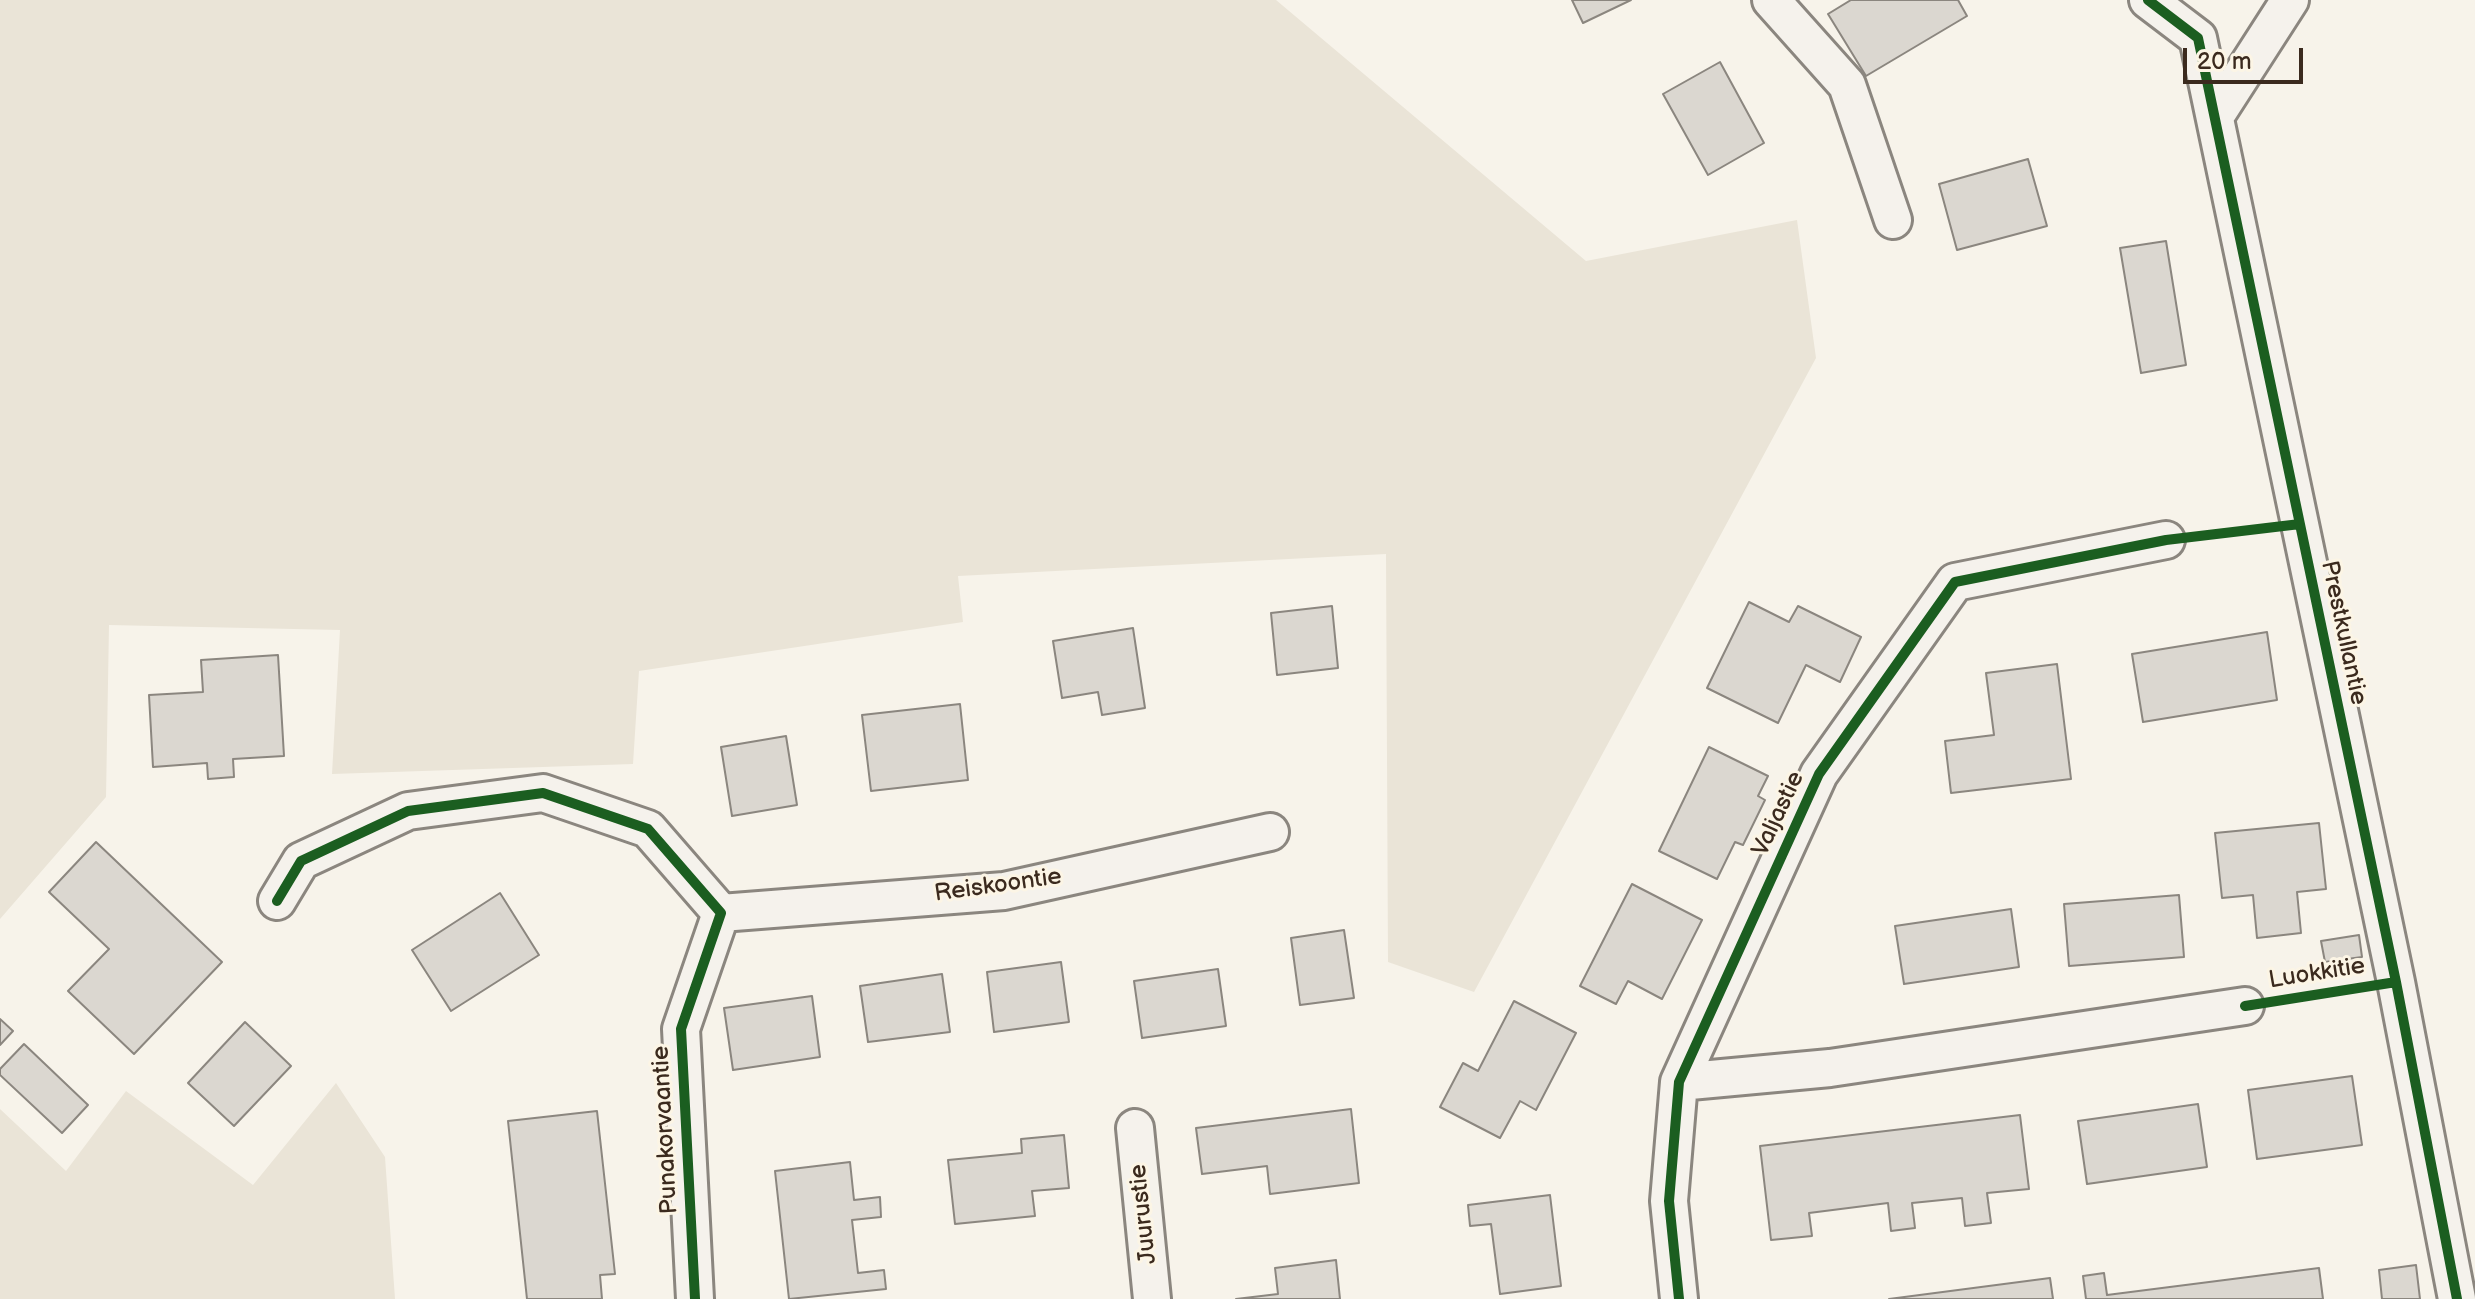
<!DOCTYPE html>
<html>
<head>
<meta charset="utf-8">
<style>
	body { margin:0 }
	#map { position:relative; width:2475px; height:1299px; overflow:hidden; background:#f7f3ea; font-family:"Balsamiq Sans",sans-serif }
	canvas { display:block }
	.scale { position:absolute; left:2183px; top:48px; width:120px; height:36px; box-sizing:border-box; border:4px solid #3b2a1e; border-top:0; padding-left:10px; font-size:24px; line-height:28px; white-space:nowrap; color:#3b2a1e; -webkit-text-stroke:6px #fcf5e5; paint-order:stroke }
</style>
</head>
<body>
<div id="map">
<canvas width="2475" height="1299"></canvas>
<div class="scale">20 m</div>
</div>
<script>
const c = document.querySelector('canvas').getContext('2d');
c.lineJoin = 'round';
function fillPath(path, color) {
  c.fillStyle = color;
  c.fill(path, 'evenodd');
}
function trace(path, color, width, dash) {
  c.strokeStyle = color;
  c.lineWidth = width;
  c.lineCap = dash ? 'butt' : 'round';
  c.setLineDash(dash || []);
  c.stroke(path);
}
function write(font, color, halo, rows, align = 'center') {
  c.font = font + ' "Balsamiq Sans",sans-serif';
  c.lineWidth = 6;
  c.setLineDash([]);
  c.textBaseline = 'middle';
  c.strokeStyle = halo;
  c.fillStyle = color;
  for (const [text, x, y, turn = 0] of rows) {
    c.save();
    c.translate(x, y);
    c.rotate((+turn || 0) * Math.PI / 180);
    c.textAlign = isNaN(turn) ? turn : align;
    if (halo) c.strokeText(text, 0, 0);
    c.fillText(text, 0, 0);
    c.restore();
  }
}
fillPath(new Path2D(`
	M0 0H1276L1586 261 1797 220 1816 358 1474 992 1388 962 1386 554 958 576 963 622 639 671 633 764 332 774 340 630 109 625 106 797 0 919Z
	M336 1083 385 1157 395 1299H0V1109L66 1171 126 1091 253 1185Z`), '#eae4d7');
const building = new Path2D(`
	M1572 0H1631L1583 23Z
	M1851 0H1958L1967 16 1866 76 1828 14Z
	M1720 62 1764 143 1708 175 1663 94Z
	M2028 159 2047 226 1957 250 1939 184Z
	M2166 241 2186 365 2141 373 2120 248Z
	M1749 602 1789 622 1798 606 1861 637 1840 682 1806 665 1778 723 1707 688Z
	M1332 606 1338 668 1277 675 1271 613Z
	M1133 628 1145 708 1102 715 1098 692 1062 698 1053 641Z
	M2267 632 2277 700 2143 722 2132 654Z
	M278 655 284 756 233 759 234 777 208 779 207 763 153 767 149 695 203 692 201 660Z
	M2057 664 2071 779 1951 793 1945 741 1994 735 1986 673Z
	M960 704 968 780 871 791 862 715Z
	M786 736 797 805 732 816 721 747Z
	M1709 747 1768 776 1758 796 1765 800 1743 845 1735 842 1717 879 1659 851Z
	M2319 823 2326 889 2297 892 2301 933 2257 938 2253 895 2222 898 2215 833Z
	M96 842 222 962 134 1054 68 991 109 949 49 892Z
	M1632 884 1702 920 1662 999 1628 981 1616 1004 1580 986Z
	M500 893 539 955 451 1011 412 950Z
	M2179 895 2184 957 2069 966 2064 904Z
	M2011 909 2019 967 1904 984 1895 926Z
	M1344 930 1354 998 1300 1005 1291 938Z
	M2359 935 2362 957 2325 962 2321 941Z
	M1061 962 1069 1022 994 1032 987 972Z
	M1218 969 1226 1026 1142 1038 1134 981Z
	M942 974 950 1032 868 1042 860 986Z
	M812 996 820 1057 733 1070 724 1008Z
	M1514 1001 1576 1033 1536 1110 1520 1101 1500 1138 1440 1107 1463 1063 1478 1071Z
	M0 1019 13 1031 0 1045Z
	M245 1022 291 1066 234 1126 188 1083Z
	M24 1044 88 1105 62 1133 0 1075V1069Z
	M2352 1076 2362 1145 2257 1159 2248 1090Z
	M2198 1104 2207 1167 2087 1184 2078 1121Z
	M1351 1109 1359 1183 1270 1194 1267 1166 1202 1174 1196 1128Z
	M597 1111 615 1274 600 1275 602 1299H527L508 1121Z
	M2020 1115 2029 1189 1987 1193 1991 1223 1965 1226 1962 1198 1912 1203 1915 1228 1891 1231 1888 1203 1809 1213 1812 1236 1771 1240 1760 1146Z
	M1064 1135 1069 1188 1032 1191 1035 1216 955 1224 948 1160 1022 1153 1021 1139Z
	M850 1162 854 1200 880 1197 881 1217 852 1220 858 1273 884 1270 886 1289 789 1299 775 1171Z
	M1550 1195 1561 1286 1500 1294 1491 1224 1470 1226 1468 1205Z
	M1336 1260 1340 1299H1236L1278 1294 1275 1268Z
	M2416 1265 2420 1299H2382L2379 1270Z
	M2319 1268 2323 1299H2086L2083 1276 2104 1273 2107 1295Z
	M2050 1278 2053 1299H1889Z`);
fillPath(building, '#dbd7d0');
trace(building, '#8b867f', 2);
const street = new Path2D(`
	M1771 0 1847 85 1893 220
	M2148 0 2198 38 2396 982 2457 1299
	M2216 115 2290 0
	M277 901 301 861 408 811 543 793 648 829 721 913 681 1029 695 1299
	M721 913 1004 891 1270 832
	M1679 1082 1830 1068 2245 1006
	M1135 1128 1152 1299
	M1679 1299 1669 1201 1679 1082 1819 774 1955 582 2166 540`);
trace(street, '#8b867f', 42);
trace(street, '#f5f2ec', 36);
trace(new Path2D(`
	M2148 0 2198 38 2396 982 2457 1299
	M277 901 301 861 408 811 543 793 648 829 721 913 681 1029 695 1299
	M2245 1006 2396 982
	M1679 1299 1669 1201 1679 1082 1819 774 1955 582 2166 540 2300 524`), '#1b5e20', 10);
write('24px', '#3b2a1e', '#fcf5e5', [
	["Prestkullantie",2343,633,78],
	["Valjastie",1779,814,-65],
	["Reiskoontie",998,886,-8],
	["Luokkitie",2317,974,-9],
	["Punakorvaantie",666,1130,-93],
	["Juurustie",1144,1214,-96]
]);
</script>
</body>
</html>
